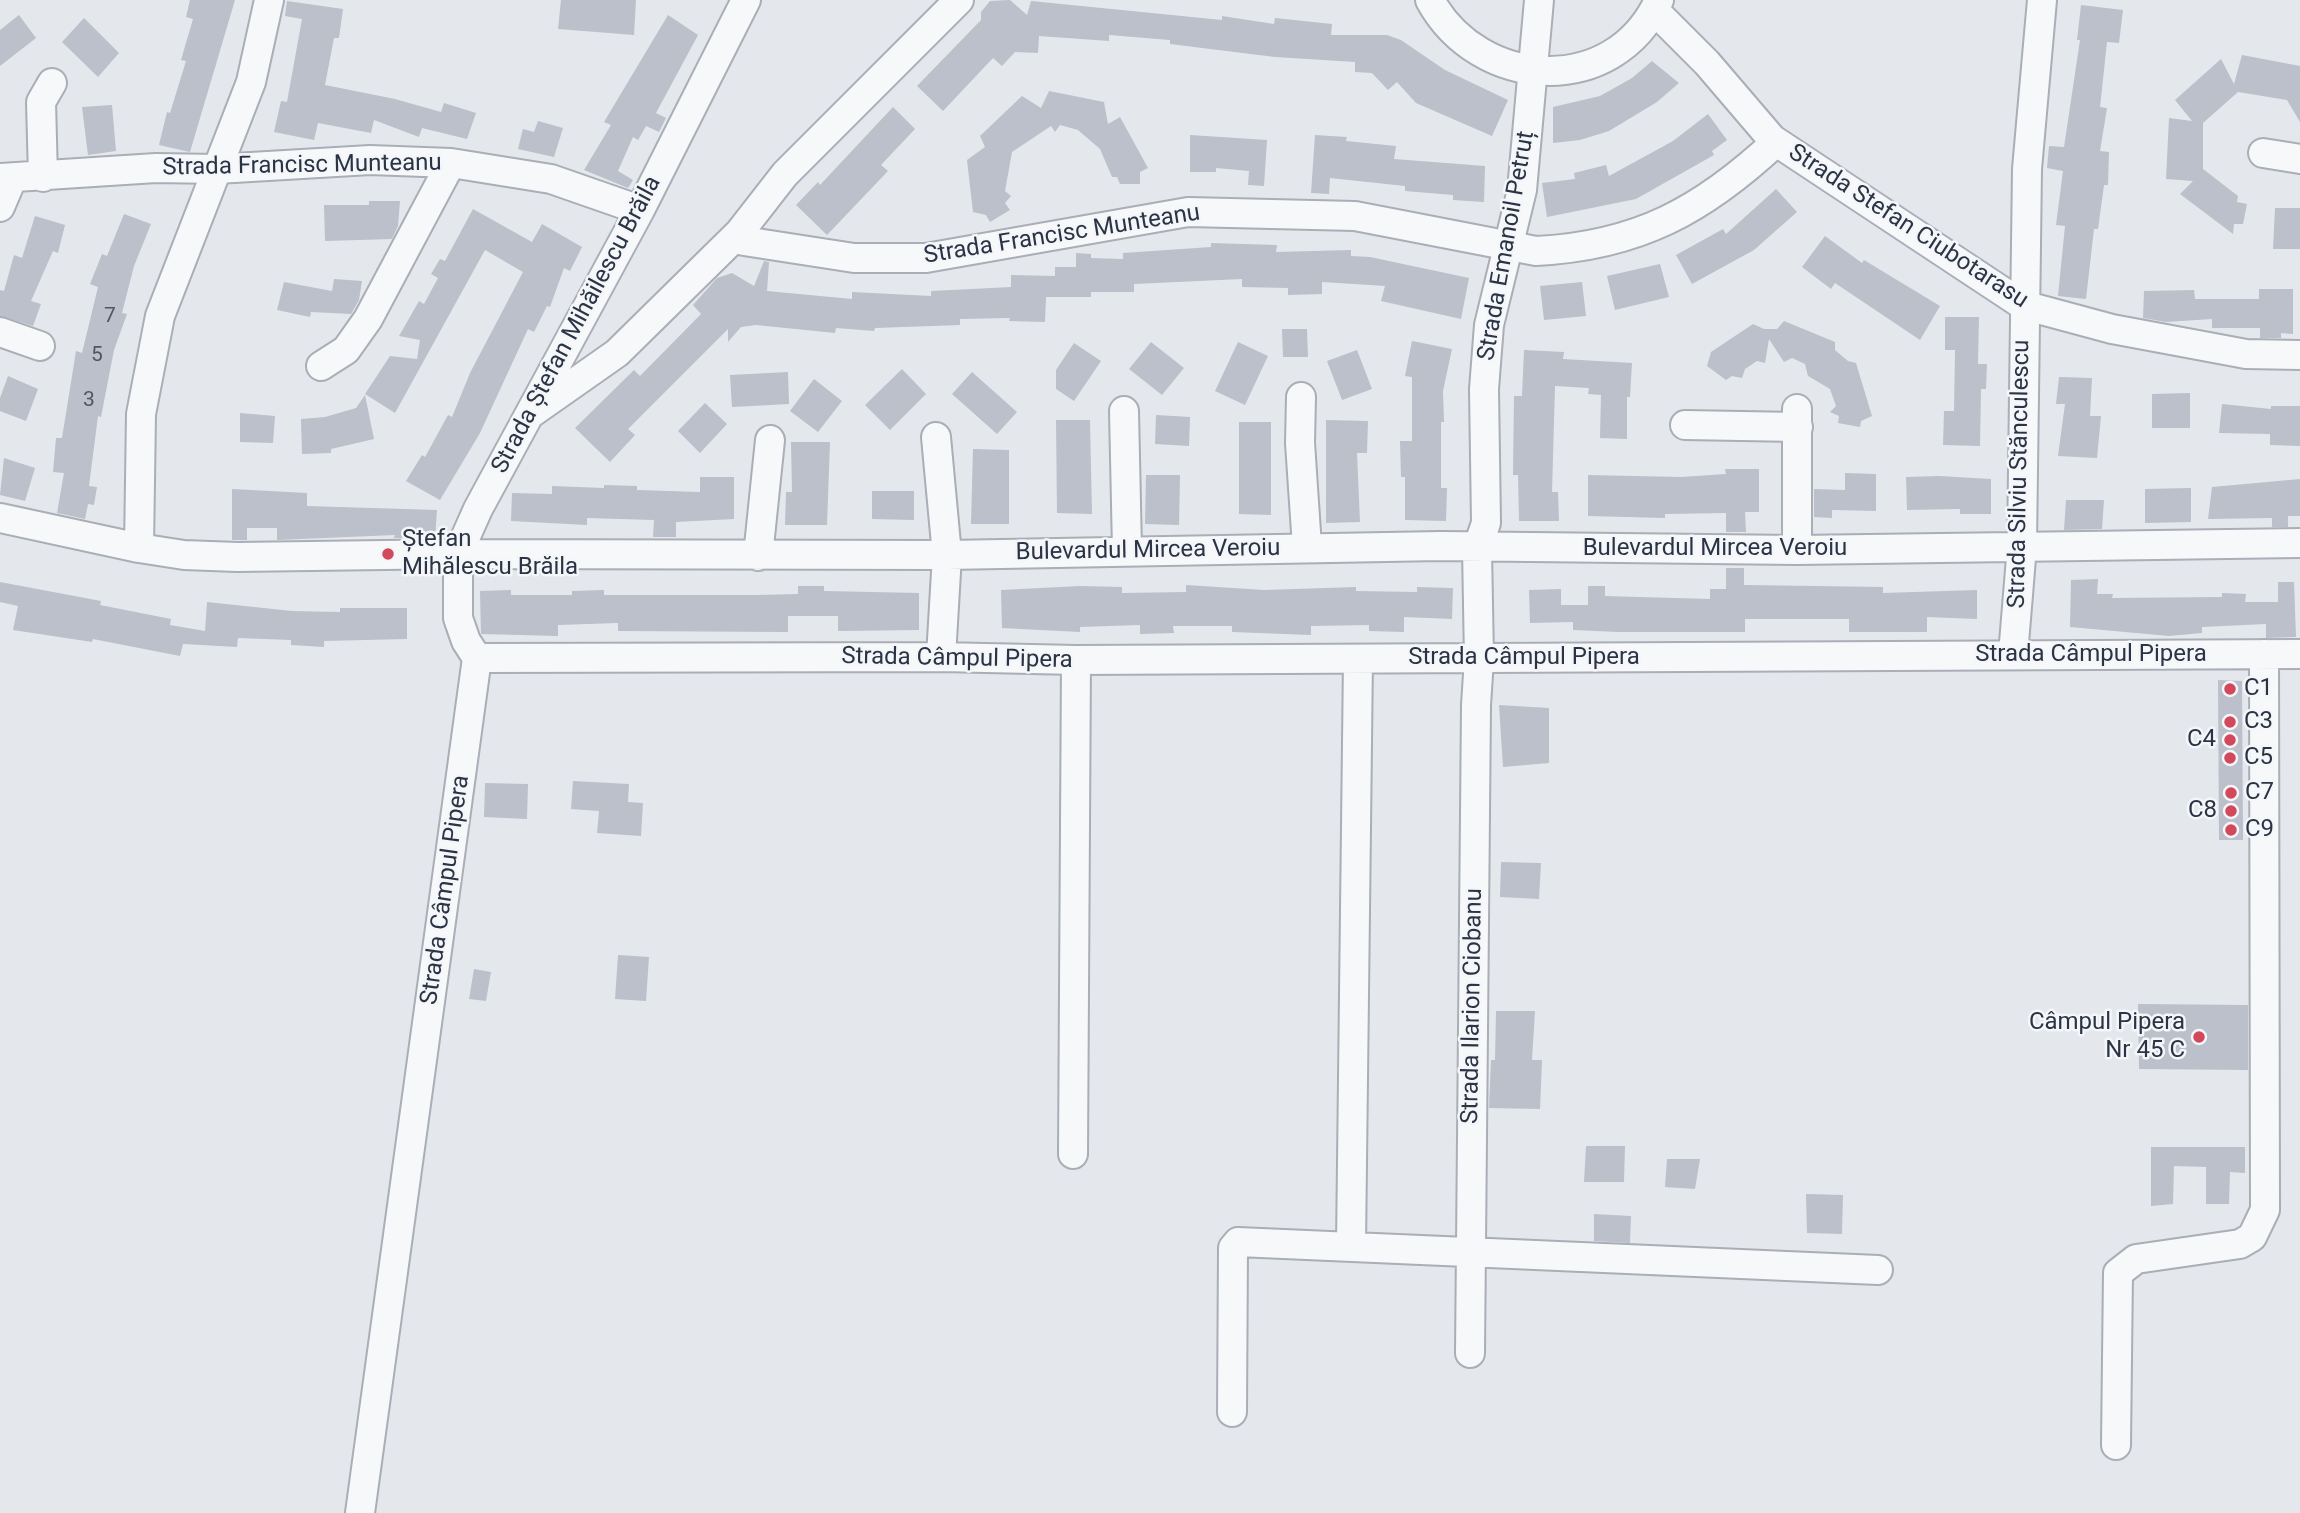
<!DOCTYPE html>
<html>
<head>
<meta charset="utf-8">
<style>
	body { margin:0 }
	canvas { display:block; background:#e4e7ec }
</style>
</head>
<body>
<canvas width="2300" height="1513"></canvas>
<script>
const c = document.querySelector('canvas').getContext('2d');
c.lineJoin = 'round';
function fillPath(path, color) {
  c.fillStyle = color;
  c.fill(path, 'evenodd');
}
function trace(path, color, width, dash) {
  c.strokeStyle = color;
  c.lineWidth = width;
  c.lineCap = dash ? 'butt' : 'round';
  c.setLineDash(dash || []);
  c.stroke(path);
}
function write(font, color, halo, rows, align = 'center') {
  c.font = font + ' Roboto,sans-serif';
  c.lineWidth = 5;
  c.setLineDash([]);
  c.textBaseline = 'middle';
  c.strokeStyle = halo;
  c.fillStyle = color;
  for (const [text, x, y, turn = 0] of rows) {
    c.save();
    c.translate(x, y);
    c.rotate((+turn || 0) * Math.PI / 180);
    c.textAlign = isNaN(turn) ? turn : align;
    if (halo) c.strokeText(text, 0, 0);
    c.fillText(text, 0, 0);
    c.restore();
  }
}
fillPath(new Path2D(`
	M190 0H235L190 152 159 145 167 112 170 113 186 61 181 60 193 19 186 17Z
	M561 0H636L634 35 558 29Z
	M1010 0 1027 15 1031 1 1222 20V16L1274 24 1275 18 1332 24 1331 35H1387L1401 40 1445 70 1508 100 1492 136 1416 103 1397 82 1388 90 1372 73 1355 72V62L1275 57 1170 44V40L1109 35V41L1039 36 1038 53 1015 52 1002 66 993 58 943 111 917 86 981 20V12L990 1Z
	M287 1 343 9 339 38H334L325 85 395 99 441 112 444 103 476 113 467 139 422 128 419 137 374 120 371 133 318 123 314 140 274 132 281 101 287 102 302 19 285 16Z
	M2081 5 2123 10 2119 43 2107 42 2100 107 2107 108 2100 151 2109 152 2108 185H2104L2098 229H2094L2086 299 2058 296 2065 226 2056 225 2063 171 2047 168 2049 146 2064 147 2080 40H2077Z
	M19 15 36 38 0 66V30Z
	M668 15 698 35 656 113 666 118 659 132 646 126 638 140 633 137 618 171 633 180 628 188 584 170 611 125 604 122Z
	M84 18 119 53 98 77 62 42Z
	M2242 55 2300 66V122L2287 100 2238 92 2203 123V169L2238 196 2237 202 2247 204 2243 224H2234L2233 234 2180 194 2193 181 2166 179 2169 118 2192 121 2175 100 2221 59 2234 84Z
	M1652 61 1679 83 1657 102 1609 131 1580 140 1553 143V107L1600 96 1632 78Z
	M1049 91 1104 102 1108 124 1120 117 1148 168 1140 172V184H1120L1117 177H1112L1100 149 1078 130 1060 125 1055 132 1051 126 1012 152 1005 191 1011 196 1005 203 1010 210 990 222 986 215 973 212 967 160 985 147 980 136 1022 96 1041 108Z
	M112 105 116 151 88 155 82 107Z
	M893 107 915 129 881 165 888 171 827 235 796 205 818 182 820 185Z
	M1708 114 1727 140 1712 151 1714 155 1636 199 1547 217 1542 183 1575 179 1574 173 1606 165 1609 176 1673 141Z
	M538 121 563 128 554 157 518 149 523 129 534 132Z
	M1190 135 1267 140 1264 186 1248 185 1249 171 1216 168V172H1190Z
	M1315 135 1347 137 1346 141 1396 146 1394 159 1485 166 1484 202 1453 200V195L1405 191V186L1330 178 1329 194 1311 193Z
	M1776 189 1797 212 1754 250 1692 284 1676 255 1723 229 1726 234Z
	M369 201H400L398 226 392 239 325 241 324 205H369Z
	M2275 208H2300V249H2273Z
	M473 209 532 242 542 224 582 247 570 271 564 268 550 307 547 306 534 332 528 329 480 433 440 500 406 481 422 455 425 457 448 415 452 417 470 373 523 272 485 250 395 413 365 394 390 356 417 359 420 340 399 336 419 301 424 304 438 278 431 274 440 259 445 261Z
	M124 214 151 224 134 266 122 313 127 314 114 350 101 417 98 416 89 486 97 487 94 505 88 504 85 519 57 513 64 473 53 472 56 438H62L76 351 82 353 98 287 90 284 102 254 107 256Z
	M35 216 65 225 58 253 53 251 31 301 41 304 33 326 0 316V290L4 291 14 255 22 258Z
	M1825 236 1862 263 1864 260 1940 306 1920 340 1835 283 1831 289 1802 267Z
	M1211 243 1277 245 1276 252 1351 250V256L1370 257 1469 278 1461 319 1381 301 1385 286 1322 282V294L1288 295V288L1242 287V279L1134 284V292H1091V297H1046L1045 322 1009 321 1010 318 960 319V325L875 328 874 331 836 328 835 333 756 325 741 327 728 342V329L628 429 635 435 610 462 575 428 634 370 640 376 701 314 693 305 717 278 732 273 754 286 764 261 769 262 767 291 852 299V292L931 296V291L1011 287V275L1055 276V267H1076V253L1091 254V258L1123 259V253L1211 247Z
	M1660 264 1669 297 1615 310 1607 276Z
	M334 279 362 281 359 300 351 314 311 312 310 317 277 310 284 282 332 291Z
	M1582 282 1586 316 1544 320 1540 286Z
	M2259 289H2293V334L2281 333V338H2260V328H2212V319L2166 322 2143 318 2144 291 2194 290 2195 299H2259Z
	M1945 317H1979L1978 364H1987L1986 389H1981L1980 446 1943 445 1944 411H1954L1955 350H1945Z
	M1784 321 1835 342V350L1848 361 1856 363 1872 416 1861 421 1860 427 1838 423 1839 416 1830 412 1836 406 1830 389 1808 376 1805 364 1792 358 1784 362 1769 339 1765 363 1757 361 1745 369 1742 378 1732 376 1726 380 1707 366 1711 352 1753 324 1764 329H1777Z
	M1282 329H1307L1308 357H1283Z
	M1412 341 1452 349 1443 391 1444 422H1441V488H1447L1446 521 1405 520V477H1401L1400 441H1412V377L1405 376Z
	M1151 342 1184 368 1162 395 1129 369Z
	M1238 342 1268 356 1245 405 1215 391Z
	M1074 343 1101 361 1074 401 1056 389V370Z
	M1357 350 1372 389 1342 400 1327 361Z
	M1524 350 1564 352 1563 359 1632 363 1630 397H1627V439L1600 438 1601 395 1588 394 1589 388 1555 386 1552 492H1558L1559 521H1519L1518 475H1513L1514 396H1522Z
	M902 369 926 394 890 430 865 405Z
	M788 372 789 404 732 407 730 375Z
	M972 372 1017 412 997 434 952 394Z
	M8 376 38 389 26 421 0 411V398Z
	M2059 377 2092 378 2090 416H2101L2097 458 2058 456 2065 404H2056Z
	M814 379 842 401 818 432 790 411Z
	M2190 393V428H2152V394Z
	M365 395 374 439 331 449V453L302 454 301 419 325 417 356 408Z
	M705 403 727 424 700 453 678 431Z
	M2222 404 2271 409V406H2300V446L2270 445V434L2219 433Z
	M240 413 275 416 273 443 240 442Z
	M1156 415 1190 417 1189 446 1155 444Z
	M1056 420H1090L1092 514 1057 513Z
	M1326 420 1368 421 1367 453H1357L1360 522 1326 523Z
	M1239 422H1271V515L1239 514Z
	M791 442H830L827 525H785L786 492H792Z
	M973 449 1009 450V524H971Z
	M4 458 35 468 25 501 0 495Z
	M1725 469H1759V512H1745L1746 532H1726V513L1665 514V518L1588 516V475L1681 477 1726 474Z
	M1845 473 1876 474V511L1832 510V518L1814 517V489L1845 490Z
	M1146 475H1180L1179 525 1145 524Z
	M1939 476 1991 479V514H1960V509L1907 510 1906 477Z
	M700 477H734V519L676 522V537H653L654 520 587 518V525L511 521 512 493 552 494V486L604 488V485L637 486V490L700 492Z
	M2300 479V516H2288V527H2272V518L2208 519 2212 487Z
	M2191 488V522L2145 523V489Z
	M232 489 307 493V506L437 510 435 538H394L395 535 277 540V528H247V540H232Z
	M872 491H914V520L872 519Z
	M2066 500H2104L2102 529 2064 530Z
	M1726 568H1744V585L1883 587V593L1977 590V619L1927 617V632H1849V619H1745V632H1618L1573 630V622L1530 623 1529 590 1561 589V605H1588V586H1605V596L1710 599V589H1726Z
	M2098 579 2097 594H2113L2112 598 2222 597V593L2246 594 2245 602H2278V582H2294L2296 637 2266 638V624L2202 627V633L2169 636 2070 627 2071 580Z
	M0 582 101 601 100 605 171 619 170 625 205 631 207 602 292 611 340 612V608H407V639L324 641V647L291 645V640L238 638 237 647 183 644 180 656 93 639 92 642 13 630 18 606 0 602Z
	M1186 585 1264 590 1356 587V591L1417 592V587L1453 588 1452 619 1404 617V632L1369 631V625L1311 626V635L1232 632V626H1173L1174 633 1140 634V625L1080 627V632L1002 628 1001 590 1080 586 1122 587V593L1186 592Z
	M798 586H824V591L919 593V630L838 631V616H788V632L618 631V623L558 625V636L481 634 480 591 511 590V595H572V591L604 590V595H756L798 594Z
	M2218 680 2242 681 2243 840H2219Z
	M1499 705 1549 708V763L1503 767Z
	M573 781 629 784 628 802 643 803 641 836 597 833 599 811 571 809Z
	M485 783 528 784 527 819 484 817Z
	M1501 862 1541 863 1539 899 1500 897Z
	M618 955 649 957 646 1001 615 999Z
	M474 969 491 972 486 1001 469 999Z
	M2138 1004 2248 1005V1070L2139 1069Z
	M1496 1011H1535L1532 1060H1542L1540 1109 1489 1108 1491 1060H1495Z
	M1586 1146H1625L1624 1182H1584Z
	M2151 1147H2245V1173L2230 1172 2229 1204H2206V1167L2174 1166 2173 1204 2151 1206Z
	M1667 1159H1700L1695 1189 1665 1187Z
	M1806 1194 1843 1195 1842 1234 1807 1233Z
	M1594 1214 1631 1216 1630 1243 1594 1241Z`), '#bbc0ca');
const minor = new Path2D(`
	M1430 0C1479 90 1614 99 1659 0
	M1654 10 1707 63 1772 139 2023 305 2112 329 2246 354 2300 355
	M2263 153 2300 159
	M43 177 41 102 52 83
	M0 178 156 168 217 169 370 160 451 163 551 179 640 210
	M0 207 12 179
	M739 233 744 241 854 258H926L1188 212 1355 216 1536 251C1638 246 1703 210 1776 142
	M0 332 40 346
	M321 366 346 350 368 319 451 163
	M1301 397 1300 443 1307 547
	M1124 411 1127 550
	M533 412 617 353 739 233 785 174 959 0
	M1685 425 1798 427
	M936 437 947 555 941 657
	M0 518 139 548 184 555 237 557 458 554 947 555 1441 546 1797 550 2300 543
	M139 548 141 414 160 316 251 82 269 0
	M1797 550V409
	M758 556 770 440
	M2013 655 2022 546 2027 169 2042 0
	M477 658 941 657 1076 660 2300 654
	M477 658 466 641 458 618V554L478 509 640 210 746 0
	M1073 1154 1076 660
	M1351 1246 1358 659
	M1470 1353 1476 705 1479 659 1477 549 1486 523 1484 389 1489 325 1522 190 1539 0
	M1232 1412 1233 1248 1238 1242 1878 1270
	M2116 1445 2118 1273 2136 1259 2240 1244 2252 1237 2265 1210 2264 654
	M360 1513 477 658`);
trace(minor, '#a9aeb7', 32);
trace(minor, '#f7f8fa', 28);
for (const [x, y, r, color] of [
	[388,554,7,"#d1495b"],
	[2230,689,7,"#d1495b"],
	[2230,722,7,"#d1495b"],
	[2230,740,7,"#d1495b"],
	[2230,758,7,"#d1495b"],
	[2231,793,7,"#d1495b"],
	[2231,811,7,"#d1495b"],
	[2231,830,7,"#d1495b"],
	[2199,1037,7,"#d1495b"]
]) {
  const dot = new Path2D();
  dot.arc(x, y, r, 0, 2 * Math.PI);
  c.fillStyle = color;
  c.fill(dot);
  trace(dot, '#f4f6f9', 2.5);
}
write('21px', '#4f5766', null, [
	["7",110,317],
	["5",97,356],
	["3",89,401]
]);
write('24px', '#2b3445', '#f4f6f9', [
	["Strada Francisc Munteanu",302,166,-1],
	["Strada Stefan Ciubotarasu",1908,227,33],
	["Strada Francisc Munteanu",1062,235,-9],
	["Strada Emanoil Petruț",1507,246,-80],
	["Strada Ștefan Mihăilescu Brăila",577,325,-62],
	["Strada Silviu Stănculescu",2020,474,-89],
	["Bulevardul Mircea Veroiu",1715,549],
	["Bulevardul Mircea Veroiu",1148,551,-1],
	["Strada Câmpul Pipera",2091,655],
	["Strada Câmpul Pipera",1524,658],
	["Strada Câmpul Pipera",957,659,1],
	["Strada Câmpul Pipera",446,890,-82],
	["Strada Ilarion Ciobanu",1473,1006,-89]
]);
write('24px', '#2b3445', '#f4f6f9', [
	["Ștefan",402,540],
	["Mihălescu Brăila",402,568],
	["C1",2244,689],
	["C3",2244,722],
	["C4",2216,740,"right"],
	["C5",2244,758],
	["C7",2245,793],
	["C8",2217,811,"right"],
	["C9",2245,830],
	["Câmpul Pipera",2185,1023,"right"],
	["Nr 45 C",2185,1051,"right"]
], 'left');
</script>
</body>
</html>
